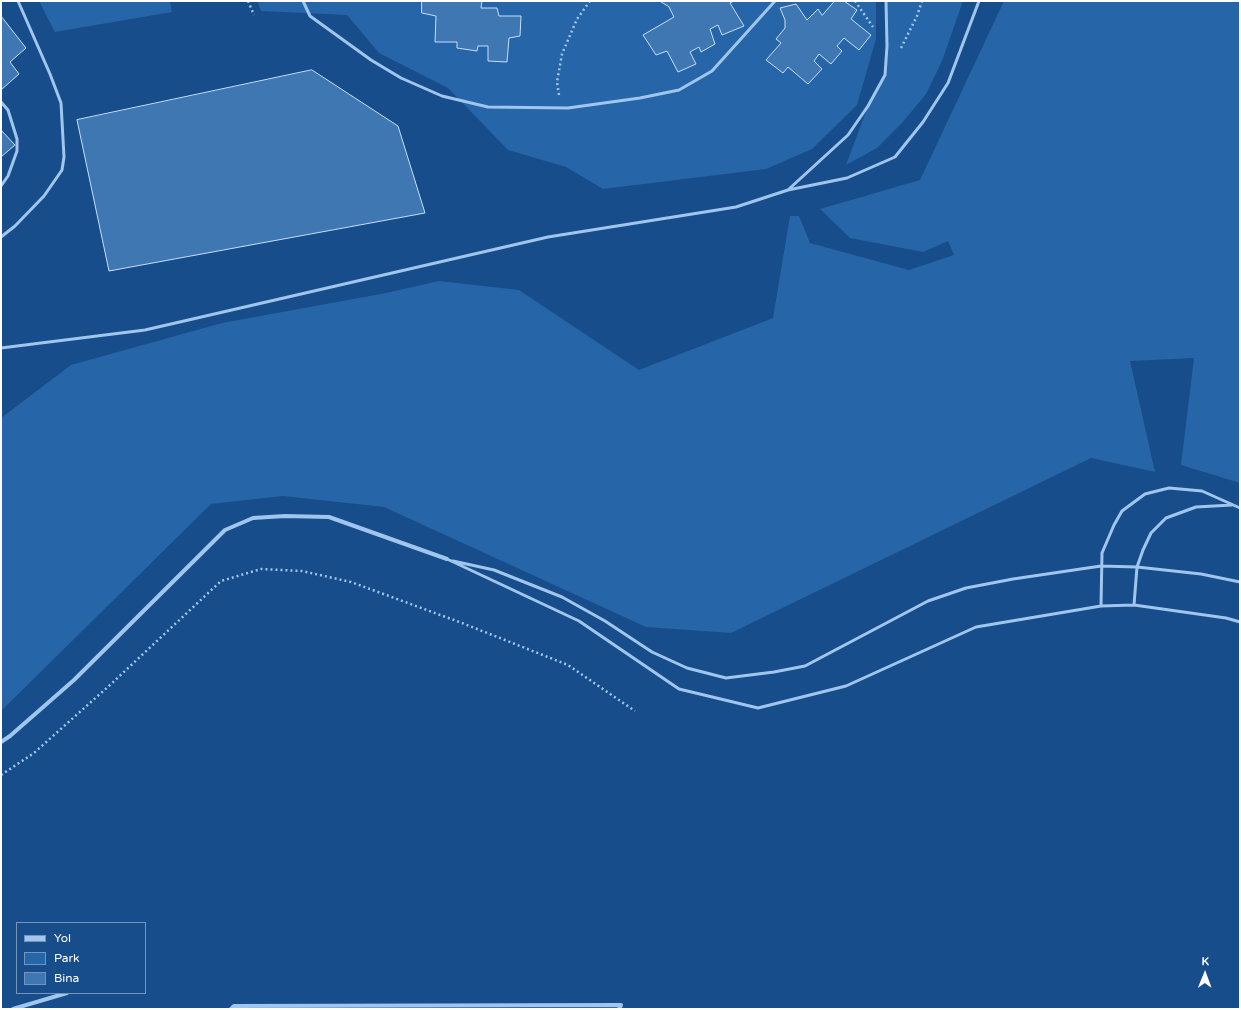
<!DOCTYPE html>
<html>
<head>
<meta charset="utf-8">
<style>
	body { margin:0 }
	#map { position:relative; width:1241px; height:1010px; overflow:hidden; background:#174d8a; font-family:"Varela Round",sans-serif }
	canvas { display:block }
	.frame { position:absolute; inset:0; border:2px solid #fff; pointer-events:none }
	.legend { position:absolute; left:16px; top:922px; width:130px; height:72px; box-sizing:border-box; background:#174d8a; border:1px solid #7494b9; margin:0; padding:5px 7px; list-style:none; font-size:12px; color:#fff }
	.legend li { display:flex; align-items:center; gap:8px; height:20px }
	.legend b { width:20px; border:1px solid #7494b9 }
	.north { position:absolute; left:1185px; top:954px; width:40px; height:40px; -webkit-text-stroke:3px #174d8a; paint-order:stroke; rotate:1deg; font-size:11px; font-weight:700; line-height:16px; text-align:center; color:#fff }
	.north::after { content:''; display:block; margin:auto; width:14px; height:18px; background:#fff; clip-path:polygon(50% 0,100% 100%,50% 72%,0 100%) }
</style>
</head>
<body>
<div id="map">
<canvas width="1241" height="1010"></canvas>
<div class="frame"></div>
<ul class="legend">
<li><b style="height:5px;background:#a0c6ee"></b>Yol</li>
<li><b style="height:11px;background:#2665a7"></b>Park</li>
<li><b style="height:11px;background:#3f77b3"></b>Bina</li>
</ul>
<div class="north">K</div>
</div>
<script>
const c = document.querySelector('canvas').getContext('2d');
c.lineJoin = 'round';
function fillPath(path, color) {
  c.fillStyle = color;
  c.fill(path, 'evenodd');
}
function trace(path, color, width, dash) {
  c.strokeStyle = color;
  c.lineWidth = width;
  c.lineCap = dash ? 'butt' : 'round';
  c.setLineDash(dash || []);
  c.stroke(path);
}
fillPath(new Path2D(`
	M39 1H170L172 12 55 32Z
	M257 1H876V39L857 105 812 149 766 169 603 189 566 167 508 150 448 88 379 53 347 15 261 11Z
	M886 1H963L942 61 926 94 902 123 877 148 846 165 868 106 885 75 887 46Z
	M1004 1H1240V483L1181 465 1194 358 1130 361 1155 472 1091 458 731 633 646 627 384 507 283 496 211 504 1 711V418L71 365 222 323 386 293 439 281 519 290 639 370 773 318 790 216H799L810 243 909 270 954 255 948 241 923 252 850 238 820 209 920 180Z`), '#2665a7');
const building = new Path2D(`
	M422 1H482L481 8H497L499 16H521L520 36 509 38 507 62 488 61V46H478L477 51 457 48V42H435L436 16 422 13Z
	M660 1H734L730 3 744 26 722 35 718 25 710 29 715 44 701 52 699 47 690 52 696 64 678 72 667 51 656 55 643 35 674 17 669 7Z
	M835 1H844L857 10 851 19 871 35 859 50 844 38 837 46 842 51 831 64 819 54 814 61 822 69 808 84 788 67 783 73 766 60 781 43 776 39 785 28V20L780 8 796 4 807 20 818 9 822 15Z
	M1 16 26 48 10 62 19 74 1 90Z
	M312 70 398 126 425 213 109 271 77 120Z
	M1 130 15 145 1 157Z`);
fillPath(building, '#3f77b3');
trace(building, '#c6dffa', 1);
trace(new Path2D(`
	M248 1 254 15
	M855 1 873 27
	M901 48 917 16 922 1
	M559 95 557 82 562 54 577 19 590 1
	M1 775 34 753 110 685 221 581 261 569 302 571 351 582 462 623 568 665 635 711`), '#a0c6ee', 2.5, [2, 3]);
trace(new Path2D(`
	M303 1 310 16 371 60 401 78 442 96 488 107 568 108 640 98 679 90 712 71 775 1
	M1 102 8 110 17 139V151L8 176 1 186
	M789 189 848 135 868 106 885 75 887 46 886 1
	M1 237 15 226 44 196 62 170 64 157 61 103 50 74 18 1
	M1 348 145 330 548 237 736 207 788 190 847 178 895 157 923 122 948 83 979 1
	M447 559 579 621 679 689 758 708 846 686 976 627 1101 606 1134 605 1226 618 1240 622
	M453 561 494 570 562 597 605 621 652 652 687 668 726 678 774 672 805 666 928 601 966 588 1013 579 1101 566 1137 567 1201 574 1240 582
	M1134 605 1137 567 1143 550 1151 533 1166 518 1196 507 1232 505
	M1101 606 1102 553 1114 525 1122 511 1145 494 1169 488 1202 491 1240 508`), '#a0c6ee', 3);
trace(new Path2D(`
	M1 742 10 736 74 680 225 530 253 518 285 516 329 517 447 559
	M13 1009 67 993
	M231 1009 234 1006 621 1005 619 1009`), '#a0c6ee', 4);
</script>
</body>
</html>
